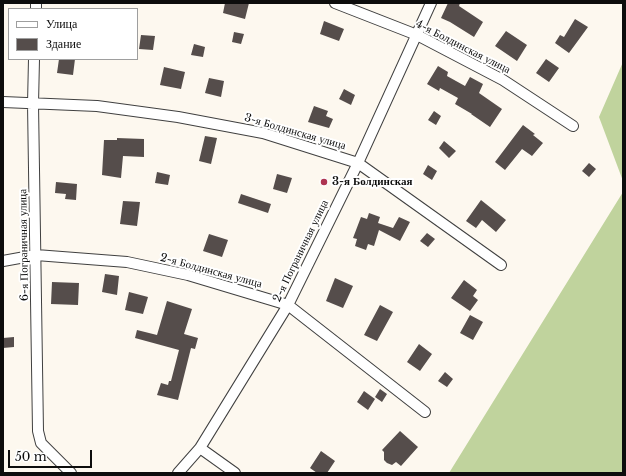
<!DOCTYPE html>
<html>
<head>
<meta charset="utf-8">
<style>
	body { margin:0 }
	#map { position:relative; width:626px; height:476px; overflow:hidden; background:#fdf8ef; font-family:"Libre Baskerville",serif }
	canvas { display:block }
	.frame { position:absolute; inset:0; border:4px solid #0d0d0d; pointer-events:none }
	.legend { position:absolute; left:8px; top:8px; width:130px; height:52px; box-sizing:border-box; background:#fff; border:1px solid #9e9e9e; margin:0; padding:5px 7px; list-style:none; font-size:12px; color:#0d0d0d }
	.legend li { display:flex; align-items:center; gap:8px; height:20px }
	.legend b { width:20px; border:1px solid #9e9e9e }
	.scale { position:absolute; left:8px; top:450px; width:84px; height:18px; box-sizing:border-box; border:2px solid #0d0d0d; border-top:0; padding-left:5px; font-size:12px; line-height:14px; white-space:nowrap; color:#0d0d0d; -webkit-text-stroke:3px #fff; paint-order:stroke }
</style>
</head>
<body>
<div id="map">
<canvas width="626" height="476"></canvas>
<div class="frame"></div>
<ul class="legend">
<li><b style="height:5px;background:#fff"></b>Улица</li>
<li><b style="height:11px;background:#554d4b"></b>Здание</li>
</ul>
<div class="scale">50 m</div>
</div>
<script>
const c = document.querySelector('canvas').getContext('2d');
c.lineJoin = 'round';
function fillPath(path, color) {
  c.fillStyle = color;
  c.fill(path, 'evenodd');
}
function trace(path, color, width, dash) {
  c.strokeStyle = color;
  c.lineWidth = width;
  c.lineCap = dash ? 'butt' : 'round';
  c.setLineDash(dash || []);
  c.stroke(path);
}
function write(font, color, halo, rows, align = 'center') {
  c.font = font + ' "Libre Baskerville",serif';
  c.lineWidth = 4;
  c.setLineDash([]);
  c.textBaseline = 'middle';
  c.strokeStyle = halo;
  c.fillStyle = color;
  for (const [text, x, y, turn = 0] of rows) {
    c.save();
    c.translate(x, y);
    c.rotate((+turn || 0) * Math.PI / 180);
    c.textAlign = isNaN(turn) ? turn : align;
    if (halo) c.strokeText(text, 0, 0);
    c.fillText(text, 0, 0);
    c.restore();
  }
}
fillPath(new Path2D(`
	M623 62V181L599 117Z
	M623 192V473H449Z`), '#c0d39d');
fillPath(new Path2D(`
	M225 3H249L245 19 223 13Z
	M448 3H460L459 6 483 22 474 37 450 22 441 18Z
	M575 19 588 27 569 53 555 43 560 35 564 37Z
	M324 21 344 29 339 41 320 34Z
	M506 31 527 45 517 61 495 46Z
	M234 32 244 34 241 44 232 42Z
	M141 35 155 36 153 50 139 49Z
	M194 44 205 47 203 57 191 55Z
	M59 59H75L73 75 57 73Z
	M546 59 559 68 549 82 536 73Z
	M438 66 448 72 447 76 465 86 470 77 483 84 479 93 502 109 490 127 471 114H472L455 104 458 98 440 88 439 91 427 84Z
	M164 67 185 72 181 89 160 85Z
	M209 78 224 81 221 97 205 93Z
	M344 89 355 95 351 105 339 99Z
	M314 106 328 111 326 116 333 119 329 128 308 122Z
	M434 111 441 116 436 125 428 120Z
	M523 125 535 134 533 135 543 143 532 156 522 149 505 170 495 162Z
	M205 136 217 138 211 164 199 161Z
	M117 138 144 139V157L123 156 121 178 102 175 104 140H117Z
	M444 141 456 151 449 158 439 148Z
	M589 163 596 169 589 177 582 171Z
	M428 165 437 171 432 180 423 174Z
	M157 172 170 175 168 185 155 183Z
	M277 174 292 178 287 193 273 189Z
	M56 182 77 184 76 200 65 199 66 194 55 193Z
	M241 194 271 204 268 213 238 203Z
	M481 200 506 220 496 232 482 220 476 228 466 221Z
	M123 201 140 202 137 226 120 224Z
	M369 213 380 217 378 223 393 228 399 217 410 222 400 241 379 230 374 246 368 244 366 250 355 246 357 239 353 238 361 217 367 219Z
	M427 233 435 239 428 247 420 241Z
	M209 234 228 240 222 257 203 251Z
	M105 274 119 276 117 295 102 292Z
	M335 278 353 286 343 308 326 301Z
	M464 280 477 290 473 296 478 300 470 311 451 298Z
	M52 282 79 283 78 305 51 304Z
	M129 292 148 297 143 314 125 310Z
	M167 301 192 309 184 334 198 338 195 349 191 348 178 400 157 395 161 383 168 385 169 381H171L179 350 135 338 137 330 157 335Z
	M380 305 393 312 377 341 364 335Z
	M470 315 483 322 473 340 460 333Z
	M14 337V347L3 348V338Z
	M419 344 432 354 420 371 407 362Z
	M445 372 453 379 447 387 438 381Z
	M380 389 387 394 382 402 375 397Z
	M364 391 375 399 368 410 357 402Z
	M400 431 418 447 401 466 396 462 392 465 387 463 384 460V452L382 450Z
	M321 451 335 461 327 473H317L310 468Z`), '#554d4b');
const minor = new Path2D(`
	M335 3 417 35 503 80 573 126
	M36 9V3
	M34 59 33 104 38 431 41 443 71 473
	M3 102 97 106 178 117 263 133 358 163 501 265
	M3 261 36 255 127 262 188 275 288 305 425 412
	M200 448 235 473
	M178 473 200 448 288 305 358 163 431 3`);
trace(minor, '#404040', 12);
trace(minor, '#fff', 10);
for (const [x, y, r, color] of [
	[324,182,4,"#ae3451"]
]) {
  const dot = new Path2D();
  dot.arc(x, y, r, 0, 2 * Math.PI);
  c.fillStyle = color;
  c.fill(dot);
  trace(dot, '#fff', 1.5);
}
write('11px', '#0d0d0d', '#fff', [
	["4-я Болдинская улица",463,47,27],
	["3-я Болдинская улица",295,132,16],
	["6-я Пограничная улица",24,245,-91],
	["2-я Пограничная улица",301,251,-64],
	["2-я Болдинская улица",211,271,15]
]);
write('bold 11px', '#0d0d0d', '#fff', [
	["3-я Болдинская",332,182]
], 'left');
</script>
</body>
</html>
